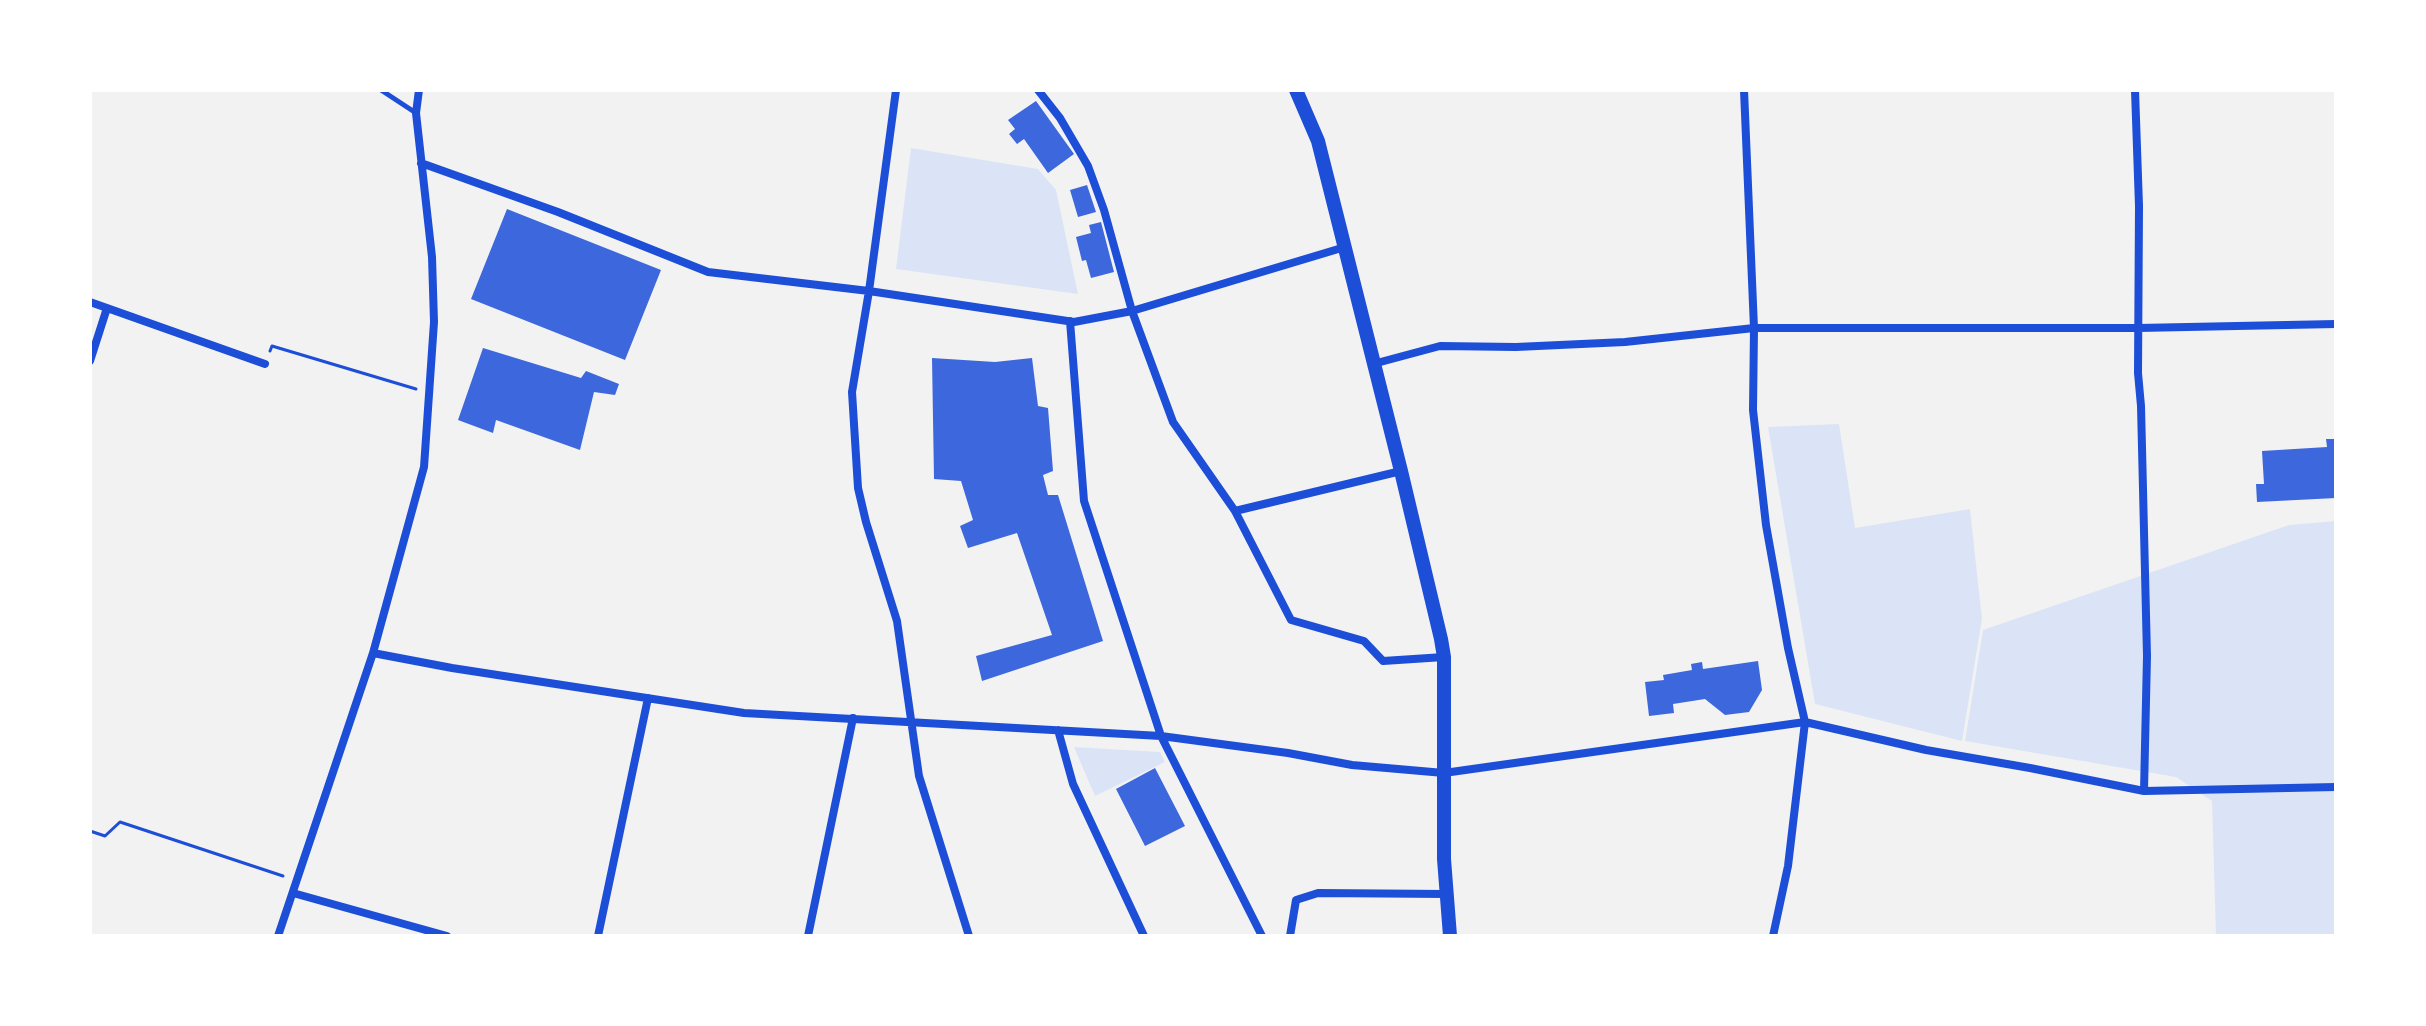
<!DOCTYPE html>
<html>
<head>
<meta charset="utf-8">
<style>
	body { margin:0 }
	#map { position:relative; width:2426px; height:1026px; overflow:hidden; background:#f2f2f2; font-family:"Asap Condensed",sans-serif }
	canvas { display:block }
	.frame { position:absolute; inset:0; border:92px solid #fff; pointer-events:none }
</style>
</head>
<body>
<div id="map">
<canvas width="2426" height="1026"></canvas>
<div class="frame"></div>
</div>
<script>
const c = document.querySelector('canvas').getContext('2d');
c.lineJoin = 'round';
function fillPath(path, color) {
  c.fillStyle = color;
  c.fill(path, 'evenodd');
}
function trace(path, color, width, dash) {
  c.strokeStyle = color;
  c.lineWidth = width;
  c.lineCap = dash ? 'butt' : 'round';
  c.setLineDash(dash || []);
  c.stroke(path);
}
fillPath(new Path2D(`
	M911 148 1038 169 1056 190 1078 294 896 269Z
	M1839 424 1855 528 1970 509 1982 619 1962 741 1815 704 1768 427Z
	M2336 521V936H2216L2212 801 2176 777 1965 741 1983 630 2289 525Z
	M1074 747 1160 752 1165 762 1095 796Z`), '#dbe4f7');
fillPath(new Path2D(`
	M1036 101 1074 154 1048 173 1024 139 1017 144 1009 134 1015 129 1008 120Z
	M1087 185 1096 212 1078 217 1070 190Z
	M507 209 661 270 625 360 471 299Z
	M1101 222 1114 272 1091 278 1086 260 1082 261 1076 237 1091 233 1089 225Z
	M483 348 581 378 586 371 619 384 615 395 594 392 580 450 496 420 493 433 458 420Z
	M932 358 995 362 1032 358 1038 406 1048 408 1053 471 1043 475 1048 495H1058L1103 641 982 681 976 656 1052 635 1017 533 968 548 960 526 973 520 961 481 934 479Z
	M2326 439H2336V498L2257 502 2256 484H2264L2262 451 2327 447Z
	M1758 661 1762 690 1749 712 1725 715 1705 699 1673 704 1674 713 1649 716 1645 682 1664 680 1663 675 1692 670 1691 664 1702 662 1703 669Z
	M1155 768 1185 826 1145 846 1116 789Z`), '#3d67dc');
trace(new Path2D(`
	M270 351 272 346 416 389
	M90 831 105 836 120 822 283 876`), '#1d4ed8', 3);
trace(new Path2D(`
	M381 90 416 113`), '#1d4ed8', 5);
trace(new Path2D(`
	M896 90 869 291 852 392 858 488 866 522 897 621 919 776 969 936
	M1038 90 1060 118 1088 166 1104 210 1132 311 1173 422 1235 511 1291 620 1364 641 1383 661 1444 657
	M1744 90 1754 328 1753 410 1766 525 1788 648 1805 722 1788 866 1773 936
	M2135 90 2139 206 2138 373 2141 406 2147 656 2144 791
	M421 163 558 212 708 272 869 291 1074 322 1132 311 1345 247
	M90 302 107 308 90 361
	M107 308 265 364
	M1070 321 1084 501 1161 736 1262 936
	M1373 364 1440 346 1516 347 1625 342 1754 328H2138L2336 324
	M1235 511 1401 471
	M373 653 452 668 744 713 1161 736 1288 753 1352 765 1444 773 1805 722 1926 750 2030 768 2144 791 2336 787
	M1058 730 1073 784 1144 936
	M293 893 447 936
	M278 936 373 653 424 467 434 322 432 257 416 113 419 90
	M598 936 648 698
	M808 936 853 718
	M1290 936 1296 900 1318 893 1446 894`), '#1d4ed8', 8);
trace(new Path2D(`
	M1296 90 1318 141 1401 471 1441 639 1444 657V859L1450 936`), '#1d4ed8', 14);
</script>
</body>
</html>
